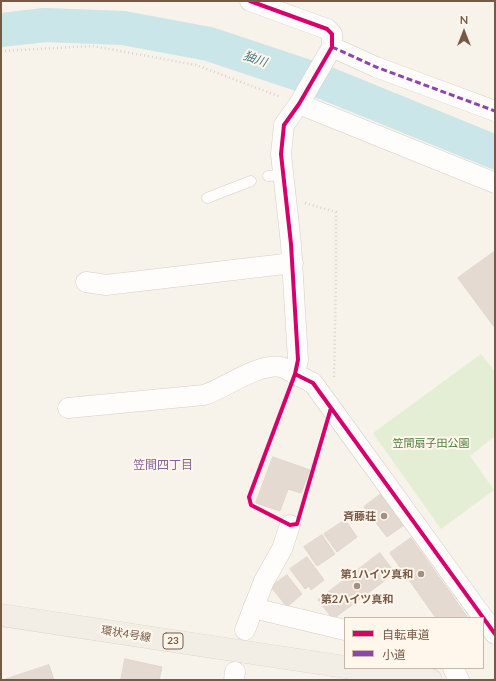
<!DOCTYPE html>
<html>
<head>
<meta charset="utf-8">
<style>
	body { margin:0 }
	#map { position:relative; width:496px; height:681px; overflow:hidden; background:#f7f2ea; font-family:Lato,"Noto Sans JP",sans-serif }
	canvas { display:block }
	.frame { position:absolute; inset:0; border:2px solid #775948; pointer-events:none }
	.legend { position:absolute; left:344px; top:617px; width:140px; height:52px; box-sizing:border-box; background:#fff7eb; border:1px solid #c9b8aa; margin:0; padding:5px 7px; list-style:none; font-size:12px; color:#775948 }
	.legend li { display:flex; align-items:center; gap:8px; height:20px }
	.legend b { width:20px; border:1px solid #c9b8aa }
	.north { position:absolute; left:444px; top:12px; width:40px; height:40px; -webkit-text-stroke:3px #fff7eb; paint-order:stroke; rotate:0deg; font-size:11px; font-weight:700; line-height:16px; text-align:center; color:#775948 }
	.north::after { content:''; display:block; margin:auto; width:14px; height:18px; background:#775948; clip-path:polygon(50% 0,100% 100%,50% 72%,0 100%) }
</style>
</head>
<body>
<div id="map">
<canvas width="496" height="681"></canvas>
<div class="frame"></div>
<ul class="legend">
<li><b style="height:5px;background:#d6006c"></b>自転車道</li>
<li><b style="height:5px;background:#8e44ad"></b>小道</li>
</ul>
<div class="north">N</div>
</div>
<script>
const c = document.querySelector('canvas').getContext('2d');
c.lineJoin = 'round';
function fillPath(path, color) {
  c.fillStyle = color;
  c.fill(path, 'evenodd');
}
function trace(path, color, width, dash) {
  c.strokeStyle = color;
  c.lineWidth = width;
  c.lineCap = dash ? 'butt' : 'round';
  c.setLineDash(dash || []);
  c.stroke(path);
}
function write(font, color, halo, rows, align = 'center') {
  c.font = font + ' Lato,"Noto Sans JP",sans-serif';
  c.lineWidth = 4;
  c.setLineDash([]);
  c.textBaseline = 'middle';
  c.strokeStyle = halo;
  c.fillStyle = color;
  for (const [text, x, y, turn = 0] of rows) {
    c.save();
    c.translate(x, y);
    c.rotate((+turn || 0) * Math.PI / 180);
    c.textAlign = isNaN(turn) ? turn : align;
    if (halo) c.strokeText(text, 0, 0);
    c.fillText(text, 0, 0);
    c.restore();
  }
}
fillPath(new Path2D(`
	M481 354 495 372V436L470 456 494 490 441 529 373 433Z`), '#e3eed4');
trace(new Path2D(`
	M1 30 45 25 123 28 209 44 323 82 495 152`), '#cae6e8', 34);
const building = new Path2D(`
	M494 252 495 253V328L458 278Z
	M273 457 310 470 301 493 288 489 280 511 256 503Z
	M381 494 404 525 387 537 364 507Z
	M345 520 357 537 337 552 324 534Z
	M322 535 335 554 317 566 304 547Z
	M411 538 452 595 468 618H436L390 553Z
	M380 553 395 573 333 619 318 600Z
	M307 557 324 580 311 590 309 586 305 589 290 569Z
	M287 575 302 594 287 607 271 587Z
	M125 659 162 667 159 680H121Z
	M49 665 54 680H3Z`);
fillPath(building, '#e4dad1');
trace(building, '#e0d5cc', 1);
const lane = new Path2D(`
	M268 176 283 175
	M207 198 251 181`);
const street = new Path2D(`
	M250 1 327 29 332 34V47L299 104 284 125 281 154 291 244 298 360 295 374 313 383 495 634
	M332 47 376 67 495 111
	M299 104 495 183
	M86 282 106 285 293 263
	M68 408 204 395C226 388 257 363 281 367 285 368 291 372 295 374
	M253 608 345 630
	M245 630 264 581 282 549 290 525
	M453 668 459 680
	M234 680 235 672`);
const primary = new Path2D(`
	M1 615 345 667
	M350 668 431 680`);
trace(lane, '#d6cec6', 11);
trace(street, '#d6cec6', 21);
trace(primary, '#d9cfc9', 23);
trace(new Path2D(`
	M1 51 93 46 196 65 281 97
	M305 203 336 212V275L334 377`), '#dad2cd', 2.5, [1, 3]);
trace(lane, '#fefdfc', 10);
trace(street, '#fefdfc', 20);
trace(primary, '#f3eee5', 22);
trace(new Path2D(`
	M332 47 376 67 495 111`), '#8e44ad', 3, [6, 3]);
trace(new Path2D(`
	M250 1 327 29 332 34V47L299 104 284 125 281 154 291 244 298 360 295 374 313 383 495 634
	M295 374 249 497 251 505 290 525 297 524 331 408`), '#d6006c', 4);
for (const [x, y, r, color] of [
	[384,516,4,"#a48f81"],
	[421,574,4,"#a48f81"],
	[357,586,4,"#a48f81"]
]) {
  const dot = new Path2D();
  dot.arc(x, y, r, 0, 2 * Math.PI);
  c.fillStyle = color;
  c.fill(dot);
  trace(dot, '#fff7eb', 1.5);
}
for (const [x, y, w] of [
	[173,641,20]
]) {
  const box = new Path2D();
  box.roundRect(x - w / 2, y - 8, w, 16, 3);
  c.fillStyle = '#fff7eb';
  c.fill(box);
  trace(box, '#775948', 1);
}
write('bold 10px', '#775948', null, [
	["23",173,641]
]);
write('11px', '#527d40', '#fff7eb', [
	["笠間扇子田公園",431,443]
]);
write('bold 11px', '#775948', '#fff7eb', [
	["斉藤荘",376,516],
	["第1ハイツ真和",413,574],
	["第2ハイツ真和",357,599,"center"]
], 'right');
write('11px', '#775948', '#fff7eb', [
	["環状4号線",126,634,9]
]);
write('italic 12px', '#3f7883', '#fff7eb', [
	["㹨川",255,59,19]
]);
write('12px', '#88649a', '#fff7eb', [
	["笠間四丁目",163,465]
]);
</script>
</body>
</html>
